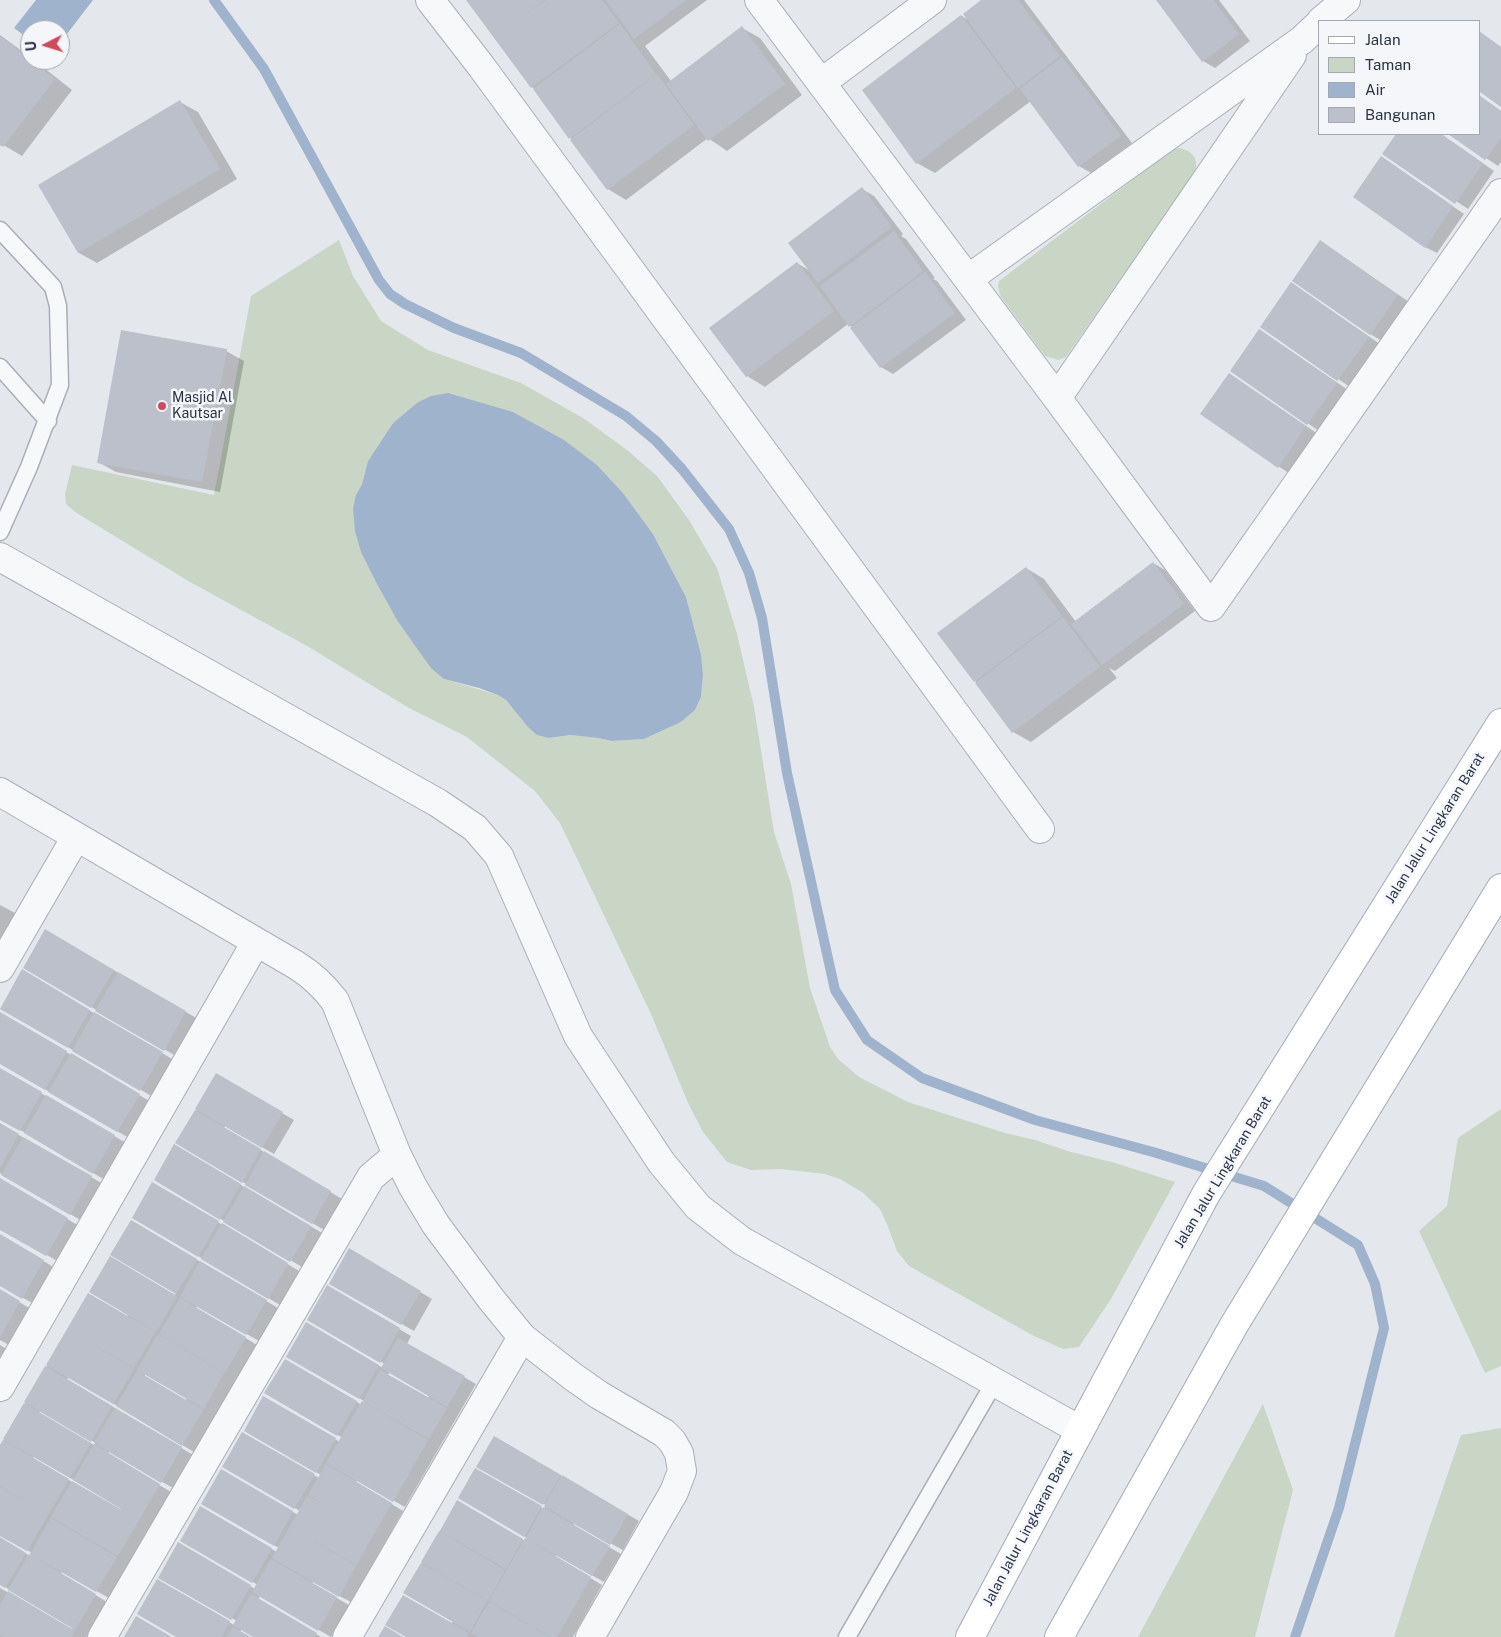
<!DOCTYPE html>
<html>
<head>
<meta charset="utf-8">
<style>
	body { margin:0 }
	#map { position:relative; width:1501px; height:1637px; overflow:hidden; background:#e4e7ec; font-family:"Public Sans",sans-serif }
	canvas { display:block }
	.legend { position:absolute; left:1318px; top:20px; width:162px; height:115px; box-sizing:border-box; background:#f4f6f9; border:1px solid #a4a8b1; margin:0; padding:6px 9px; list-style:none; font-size:15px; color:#2b3445 }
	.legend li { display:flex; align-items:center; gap:10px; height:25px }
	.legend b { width:25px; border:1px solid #a4a8b1 }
	.north { position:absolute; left:20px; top:20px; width:50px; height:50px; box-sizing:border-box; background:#f4f6f9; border:1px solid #a4a8b1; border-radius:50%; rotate:265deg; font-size:14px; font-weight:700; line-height:20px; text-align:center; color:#2b3445 }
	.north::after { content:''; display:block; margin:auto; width:18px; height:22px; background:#d1495b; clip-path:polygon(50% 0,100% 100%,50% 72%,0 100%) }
</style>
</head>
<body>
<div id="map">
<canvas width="1501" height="1637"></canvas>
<ul class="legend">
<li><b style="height:6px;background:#fff"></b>Jalan</li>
<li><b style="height:14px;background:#c9d6c5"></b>Taman</li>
<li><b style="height:14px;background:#9fb4cc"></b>Air</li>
<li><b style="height:14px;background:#bbc0ca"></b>Bangunan</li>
</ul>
<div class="north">U</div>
</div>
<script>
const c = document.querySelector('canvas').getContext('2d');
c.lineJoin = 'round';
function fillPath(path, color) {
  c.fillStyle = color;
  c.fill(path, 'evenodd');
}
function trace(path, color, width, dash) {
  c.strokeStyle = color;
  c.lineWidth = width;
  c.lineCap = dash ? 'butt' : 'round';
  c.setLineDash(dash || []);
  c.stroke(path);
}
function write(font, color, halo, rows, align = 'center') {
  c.font = font + ' "Public Sans",sans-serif';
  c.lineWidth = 5;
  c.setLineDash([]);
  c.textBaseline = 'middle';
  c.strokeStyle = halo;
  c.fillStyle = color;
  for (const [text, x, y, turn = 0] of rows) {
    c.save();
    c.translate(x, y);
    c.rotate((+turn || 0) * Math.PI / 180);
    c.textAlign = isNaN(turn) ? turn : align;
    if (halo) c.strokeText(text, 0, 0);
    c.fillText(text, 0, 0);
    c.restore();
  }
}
fillPath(new Path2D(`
	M1179 148C1193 150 1200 161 1194 173L1066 357 1058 360 1045 356 1001 297 998 287 999 281 1172 150Z
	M339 240 353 276 381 321 428 350 521 383 583 418 627 450 657 476 689 520 717 568 737 634 754 707 774 832 791 884 810 988 830 1047 838 1059 859 1077 908 1102 1005 1133 1035 1140 1071 1152 1115 1163 1175 1182 1111 1299 1079 1347 1063 1349 1032 1335 909 1266 897 1251 887 1224 880 1209 862 1192 840 1179 825 1174 781 1169 751 1170 727 1162 703 1132 689 1105 651 1014 560 823 535 791 467 737 409 708 307 646 190 582 75 512 66 504 65 494 72 465 214 495 251 296ZM431 396 597 465 623 493 653 534 686 597 701 654 703 674 701 697 695 710 681 722 644 739 612 741 598 738 571 735 549 738 527 726 506 700 498 695 444 679 356 495 362 484 368 461 393 423 418 402Z
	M1501 1109V1366L1485 1373 1419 1231 1447 1206 1458 1138Z
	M1263 1404 1293 1490 1255 1637H1138Z
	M1501 1428V1637H1394L1417 1564 1461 1435Z`), '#c9d6c5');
fillPath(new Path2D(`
	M36 0H93L60 43V30H30V40L14 28Z
	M448 393 513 412 564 440 597 465 623 493 653 534 686 597 701 654 703 674 701 697 695 710 681 722 644 739 612 741 598 738 571 735 549 738 537 735 527 726 506 700 498 695 479 688 444 679 431 668 411 640 397 620 376 582 361 552 355 531 353 509 356 495 362 484 368 461 393 423 418 402 431 396Z`), '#9fb4cc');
fillPath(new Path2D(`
	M467 0H707L645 46 671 81 742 28 760 38 802 95 727 151 708 138 626 200 608 189 535 89 532 87Z
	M983 0H1024L1132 143 1091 173 1079 166 1031 101 935 173 917 163 962 16 971 22Z
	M1157 0H1219L1250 41 1215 68 1203 61Z
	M1480 32 1501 47V105L1480 91Z
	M0 35 30 57V60H34L72 90 22 156 0 143Z
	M1480 96 1501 111V162L1498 166 1450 134H1480Z
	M180 102 198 112 237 179 97 263 79 253 40 186Z
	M1398 134H1441L1494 171 1468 209 1384 153Z
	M1393 165 1464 214 1437 253 1425 247Z
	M862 189 874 196 903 234 901 236 906 239 935 278 933 279 937 281 966 320 893 374 881 367 852 329 853 328 848 324 765 387 747 376 797 263 810 271Z
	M1332 249 1409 302 1382 341 1370 334Z
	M1303 291 1380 344 1350 387 1262 327Z
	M1260 330 1348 390 1319 431 1232 371Z
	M226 351 244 361 220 492 116 472 98 462Z
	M1229 374 1318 434 1290 474 1202 414Z
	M1153 563 1165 570 1195 611 1115 671 1109 668 1117 678 1031 742 1013 732 978 683 975 681 1026 568 1044 579 1076 622Z
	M0 905 17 914 0 943Z
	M46 931 198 1019 176 1056 24 968Z
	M22 971 174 1060 153 1097 1 1008Z
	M0 1013 151 1102 129 1138 0 1063Z
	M0 1069 126 1143 105 1180 0 1118Z
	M217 1075 294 1120 274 1154 225 1126 224 1128 342 1199 324 1230 177 1143Z
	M0 1124 103 1184 82 1221 0 1173Z
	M175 1146 322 1233 302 1267 155 1180Z
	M0 1179 79 1226 59 1262 0 1228Z
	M153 1183 299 1271 280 1305 133 1217Z
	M132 1221 278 1308 259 1341 197 1306 196 1308 257 1345 194 1452 69 1377 67 1379 193 1455 173 1488 109 1452 107 1454 171 1492 109 1598 62 1572 61 1574 107 1602 86 1637H0V1588L72 1629 73 1627 0 1584V1539L30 1556 32 1553 0 1534V1447L89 1294 127 1316 128 1314 175 1295 176 1293ZM146 1374 187 1398 186 1400 144 1377ZM40 1411 96 1443 94 1445 39 1413ZM34 1457 122 1508 121 1510 32 1459Z
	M0 1235 55 1268 34 1304 0 1285Z
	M349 1250 432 1299 414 1331 330 1283Z
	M328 1287 411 1336 407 1344 476 1384 405 1507 357 1480 356 1482 403 1511 351 1602 313 1582 312 1584 349 1605 331 1637 260 1596 258 1600 321 1637H256L242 1629 240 1632 248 1637H179L158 1581 234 1625 237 1621 160 1577 179 1544 255 1589 258 1585 181 1541 200 1507 277 1552 279 1548 203 1503 222 1471 298 1515 300 1511 224 1467 242 1434 319 1478 321 1475 245 1430 264 1398 340 1442 343 1438 266 1393 285 1360 362 1405 364 1401 288 1356 307 1324 383 1368 385 1364 309 1320ZM390 1372 429 1396 428 1398 388 1375Z
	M0 1291 31 1309 11 1346 0 1340Z
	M0 1345 8 1350 0 1364Z
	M495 1437 639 1521 623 1550 574 1524 573 1526 621 1554 604 1582 556 1555 555 1557 602 1585 573 1637H408L403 1596 452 1623 453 1621 405 1593 457 1501 525 1541 527 1538 460 1498 476 1470 544 1509 546 1505 478 1466Z`), '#0003');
trace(new Path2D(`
	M214 0 264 69 379 280 390 294 405 304 454 328 521 353 626 416 656 441 682 469 729 529 749 573 762 618 787 773 835 990 867 1040 922 1078 1035 1120 1153 1152 1264 1186 1358 1245 1375 1284 1384 1328 1339 1508 1295 1637`), '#9fb4cc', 10);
fillPath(new Path2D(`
	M466 0H544L517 21 546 0H602L619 23 531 88Z
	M606 0H686L634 39Z
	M981 0H1018L1060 56 1018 88 963 14Z
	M1156 0H1213L1239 34 1202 62Z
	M961 15 1016 88 916 164 862 90Z
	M620 24 656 74 569 139 533 89Z
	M742 26 785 84 708 141 666 84Z
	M1480 32 1501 47V107L1480 92Z
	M0 36 55 79 3 147 0 145Z
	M1062 57 1121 136 1078 167 1020 89Z
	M657 74 694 125 607 190 570 140Z
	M1480 96 1501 111V138L1485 160 1448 134H1480Z
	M180 100 220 169 78 253 38 185Z
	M1396 134H1441L1483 163 1455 204 1382 154Z
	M1381 156 1453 206 1425 248 1353 197Z
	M862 187 892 227 818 283 788 243Z
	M894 231 923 271 849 327 820 286Z
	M1320 240 1398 295 1370 335 1292 281Z
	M797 262 834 311 746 377 709 328Z
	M925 272 955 313 880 368 850 328Z
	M1291 282 1369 337 1337 381 1260 327Z
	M1259 329 1337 383 1307 425 1230 371Z
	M121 330 227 349 202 482 97 463Z
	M1229 373 1306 426 1278 468 1200 414Z
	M1153 562 1184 604 1102 665 1071 624Z
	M1026 567 1062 616 974 682 937 633Z
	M1063 617 1100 667 1012 733 975 683Z
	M45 929 114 970 91 1008 23 968Z
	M22 969 90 1010 68 1048 0 1009Z
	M118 972 186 1011 164 1051 95 1011Z
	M0 1012 67 1051 45 1090 0 1064Z
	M94 1012 163 1052 140 1091 72 1051Z
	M71 1053 140 1094 117 1132 48 1092Z
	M0 1068 42 1092 20 1131 0 1120Z
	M216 1073 283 1112 262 1148 195 1109Z
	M46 1095 115 1135 93 1174 24 1133Z
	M195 1110 261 1149 242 1183 175 1143Z
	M0 1123 19 1134 0 1168Z
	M23 1137 92 1176 70 1215 1 1175Z
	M174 1144 241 1184 220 1220 154 1180Z
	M264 1151 331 1191 312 1224 245 1185Z
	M0 1178 68 1218 46 1256 0 1230Z
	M152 1182 219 1221 198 1257 132 1218Z
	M244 1186 311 1226 290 1262 223 1222Z
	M131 1220 197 1259 176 1294 110 1255Z
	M222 1223 288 1263 268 1299 201 1259Z
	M0 1234 44 1260 22 1299 0 1286Z
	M349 1248 421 1291 401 1325 329 1284Z
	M110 1256 177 1296 156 1332 89 1292Z
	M200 1261 267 1300 246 1335 180 1297Z
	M327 1285 400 1328 380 1363 307 1320Z
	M0 1289 20 1301 0 1337Z
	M88 1293 155 1332 134 1368 67 1329Z
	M180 1298 246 1337 225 1373 159 1334Z
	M306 1322 379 1365 359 1399 286 1357Z
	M67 1329 134 1369 113 1404 46 1365Z
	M158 1334 224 1373 204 1409 137 1370Z
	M398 1338 465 1376 447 1407 381 1368Z
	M285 1359 357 1401 337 1436 264 1393Z
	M45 1366 112 1406 91 1442 24 1402Z
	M380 1370 447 1408 429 1439 363 1401Z
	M137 1371 203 1410 182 1446 116 1406Z
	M263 1396 336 1438 316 1473 244 1431Z
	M362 1401 428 1440 393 1502 326 1463Z
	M24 1403 91 1443 70 1478 3 1439Z
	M115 1408 182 1447 161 1483 94 1443Z
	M242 1432 315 1474 294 1509 222 1467Z
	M494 1436 561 1475 543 1505 476 1467Z
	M3 1440 69 1479 48 1515 0 1486V1445Z
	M94 1444 160 1484 139 1520 73 1480Z
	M326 1464 392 1503 356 1565 290 1527 307 1496 326 1505 308 1495Z
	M475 1468 542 1506 524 1537 458 1498Z
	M221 1469 293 1511 274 1546 201 1504Z
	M562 1475 628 1514 610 1545 544 1506Z
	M72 1481 139 1520 118 1556 51 1517Z
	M0 1487 48 1515 27 1551 0 1536Z
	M457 1500 523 1539 506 1569 440 1531Z
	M200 1506 272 1548 252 1583 180 1541Z
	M543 1507 610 1546 592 1576 526 1538Z
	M51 1518 117 1557 96 1592 30 1554Z
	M290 1527 356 1566 339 1597 272 1558Z
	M439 1531 505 1570 488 1601 421 1562Z
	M0 1537 26 1553 5 1588 0 1585Z
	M525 1538 591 1577 557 1637H551L489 1601Z
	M178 1542 251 1585 231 1620 158 1578Z
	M29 1554 96 1594 75 1630 8 1590Z
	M271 1559 337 1597 318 1631 252 1592Z
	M421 1563 487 1601 470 1632 403 1593Z
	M157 1579 230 1621 221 1637H176L137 1614Z
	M8 1591 75 1631 71 1637H4L0 1635V1605Z
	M251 1594 317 1633 315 1637H253L233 1625Z
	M403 1595 469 1633 467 1637H406L385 1625Z
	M489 1602 550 1637H478L471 1633Z
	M136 1616 172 1637H124Z
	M385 1626 403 1637H378Z
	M233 1627 251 1637H226Z`), '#bbc0ca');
const service = new Path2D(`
	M0 230 53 287 58 306 60 385 29 467 0 532
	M0 367 48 421
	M847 1637 994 1383`);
const minor = new Path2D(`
	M430 0 481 66 1040 829
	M759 0 1057 398 1211 607 1501 193
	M1321 21 1346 0
	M821 83 932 0
	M968 279 1302 40 1320 23
	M1057 398 1292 55
	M0 557 438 803 475 828 499 856 578 1036 661 1162 698 1207 742 1241 1080 1430
	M0 792 296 965C312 975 323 985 335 1001L397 1155 413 1187 436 1225 491 1299 522 1337 572 1376 599 1395 664 1433 672 1441 679 1453 682 1471 674 1492 590 1637
	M0 968 76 837
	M0 1387 256 942
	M102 1637 371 1177 397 1155
	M347 1637 522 1337`);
const primary = new Path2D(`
	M970 1637 1206 1194 1501 723
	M1059 1637 1234 1325 1501 888`);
trace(service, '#a9aeb7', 19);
trace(minor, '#a9aeb7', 30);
trace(primary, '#a3abb8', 30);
trace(service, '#f7f8fa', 16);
trace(minor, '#f7f8fa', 28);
trace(primary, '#fff', 28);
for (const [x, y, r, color] of [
	[162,406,5,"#d1495b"]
]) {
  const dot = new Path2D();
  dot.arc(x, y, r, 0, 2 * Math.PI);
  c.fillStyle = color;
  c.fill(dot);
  trace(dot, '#f4f6f9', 2);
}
write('14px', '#2b3445', '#f4f6f9', [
	["Masjid Al",172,398],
	["Kautsar",172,414]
], 'left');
write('14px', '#2b3445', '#f4f6f9', [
	["Jalan Jalur Lingkaran Barat",1435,828,-58],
	["Jalan Jalur Lingkaran Barat",1223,1172,-59],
	["Jalan Jalur Lingkaran Barat",1028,1528,-62]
]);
</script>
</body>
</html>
